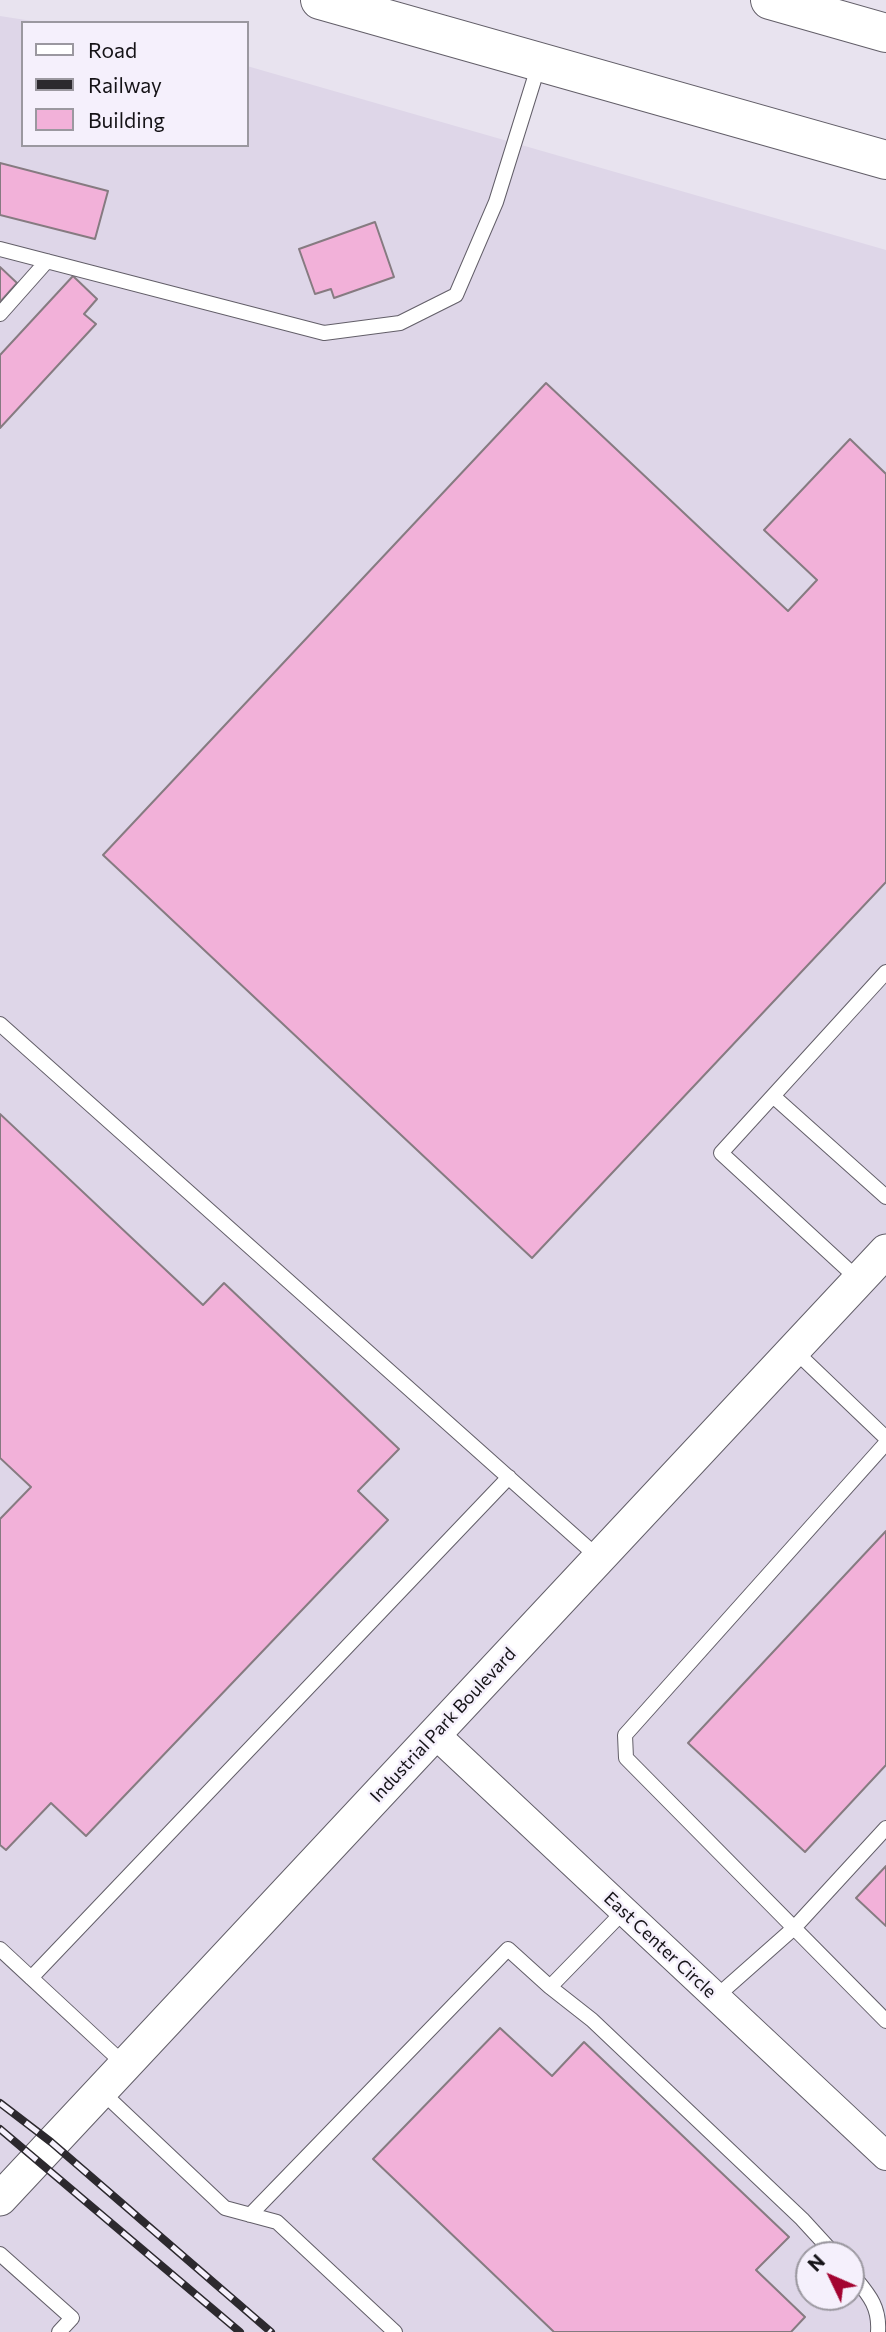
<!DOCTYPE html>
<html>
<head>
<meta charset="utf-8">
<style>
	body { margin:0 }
	#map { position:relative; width:886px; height:2332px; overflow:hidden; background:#e8e3ef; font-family:Commissioner,sans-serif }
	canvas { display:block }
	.legend { position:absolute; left:21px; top:21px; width:228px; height:126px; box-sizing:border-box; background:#f5f0fc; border:2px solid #9b98a0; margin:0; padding:9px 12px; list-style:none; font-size:21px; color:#151317 }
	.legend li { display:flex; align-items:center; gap:14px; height:35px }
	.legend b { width:35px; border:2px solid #9b98a0 }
	.north { position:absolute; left:795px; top:2241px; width:70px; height:70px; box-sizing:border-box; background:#f5f0fc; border:2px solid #9b98a0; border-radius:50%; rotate:314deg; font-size:19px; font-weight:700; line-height:28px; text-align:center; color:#151317 }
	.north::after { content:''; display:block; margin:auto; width:24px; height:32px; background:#a30431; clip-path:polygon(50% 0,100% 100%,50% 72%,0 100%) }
</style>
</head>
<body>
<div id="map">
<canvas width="886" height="2332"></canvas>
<ul class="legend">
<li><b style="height:9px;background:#fff"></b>Road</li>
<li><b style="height:9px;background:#2c292e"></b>Railway</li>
<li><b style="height:19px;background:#f2b1d9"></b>Building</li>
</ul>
<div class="north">N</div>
</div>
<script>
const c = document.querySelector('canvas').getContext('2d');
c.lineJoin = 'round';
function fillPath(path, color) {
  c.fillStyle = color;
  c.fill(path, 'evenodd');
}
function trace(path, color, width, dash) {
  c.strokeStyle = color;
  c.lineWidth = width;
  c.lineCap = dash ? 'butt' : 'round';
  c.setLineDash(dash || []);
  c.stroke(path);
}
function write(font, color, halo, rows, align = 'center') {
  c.font = font + ' Commissioner,sans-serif';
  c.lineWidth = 5;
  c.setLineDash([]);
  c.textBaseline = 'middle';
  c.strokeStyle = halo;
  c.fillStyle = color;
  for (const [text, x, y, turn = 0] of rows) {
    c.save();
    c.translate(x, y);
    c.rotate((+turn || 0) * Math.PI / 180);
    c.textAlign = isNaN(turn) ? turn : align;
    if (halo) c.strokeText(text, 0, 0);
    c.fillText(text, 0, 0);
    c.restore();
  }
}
fillPath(new Path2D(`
	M0 16 45 23H23V145H247V66L886 250V2332H0ZM809 2255H851V2297H809Z`), '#ded6e8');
const building = new Path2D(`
	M0 163 108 191 95 239 0 215Z
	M375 222 394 277 334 298 331 289 315 294 299 249Z
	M0 267 17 283 0 302Z
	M73 276 97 299 84 314 96 324 0 428V355Z
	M546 383 788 611 817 580 764 530 850 439 886 474V882L532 1258 103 855Z
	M0 1114 203 1305 224 1283 399 1449 358 1491 388 1520 86 1836 51 1803 6 1850 0 1845V1519L31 1487 0 1458Z
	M886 1531V1765L805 1852 688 1743Z
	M886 1866V1926L856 1898Z
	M500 2028 552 2076 584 2042 789 2237 756 2270 805 2317 791 2332H554L373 2159Z`);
fillPath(building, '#f2b1d9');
trace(building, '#867b81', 2);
const service = new Path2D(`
	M0 249 324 333 400 323 456 295 496 202 539 64
	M0 314 47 261
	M0 1024 599 1558
	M773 1096 886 1197
	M859 1280 721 1153 886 972
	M794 1350 886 1438
	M886 1443 625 1735 626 1758 886 2021
	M0 1949 124 2064
	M31 1978 509 1477
	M550 1987 592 2020 802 2219 835 2255
	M716 1997 794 1928 886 1828
	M101 2091 225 2208 277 2222 395 2332
	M250 2215 508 1949 550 1987 624 1911
	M0 2254 72 2318 59 2332
	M851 2273C867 2293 880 2305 878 2332`);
const minor = new Path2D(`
	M435 1734 886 2156`);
const tertiary = new Path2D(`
	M0 2199 886 1251`);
const trunk = new Path2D(`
	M320 0 886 160
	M770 0 886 33`);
trace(service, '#625e68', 16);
trace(minor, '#625e68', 30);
trace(tertiary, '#625e68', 35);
trace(trunk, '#625e68', 40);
trace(service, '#fff', 14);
trace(minor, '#fff', 28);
trace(tertiary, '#fff', 33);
trace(trunk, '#fff', 38);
const rail = new Path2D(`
	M0 2103 51 2142 271 2332
	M0 2129 240 2332`);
trace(rail, '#2c292e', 8);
trace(rail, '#f5f0fc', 5, [16]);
write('18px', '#151317', '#f5f0fc', [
	["Industrial Park Boulevard",443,1725,-47],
	["East Center Circle",660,1945,43]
]);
</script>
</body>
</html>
